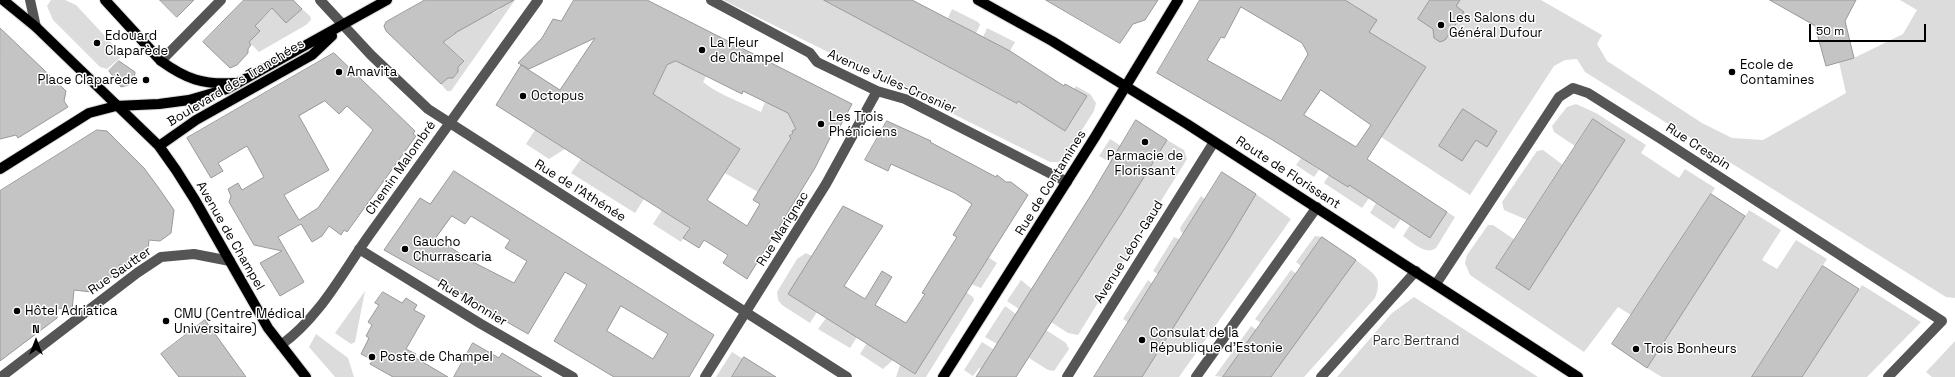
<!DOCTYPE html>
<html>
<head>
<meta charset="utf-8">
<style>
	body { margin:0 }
	#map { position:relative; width:1955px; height:377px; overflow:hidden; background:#fff; font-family:"Space Grotesk",sans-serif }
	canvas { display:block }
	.north { position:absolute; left:16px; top:321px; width:40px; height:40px; -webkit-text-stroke:3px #fff; paint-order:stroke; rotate:0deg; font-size:11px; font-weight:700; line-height:16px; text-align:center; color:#000 }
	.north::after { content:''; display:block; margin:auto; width:14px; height:18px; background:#000; clip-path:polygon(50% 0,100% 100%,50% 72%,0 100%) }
	.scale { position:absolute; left:1809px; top:24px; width:117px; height:18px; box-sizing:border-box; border:2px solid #000; border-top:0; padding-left:5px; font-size:12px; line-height:14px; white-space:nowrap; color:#000; -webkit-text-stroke:3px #fff; paint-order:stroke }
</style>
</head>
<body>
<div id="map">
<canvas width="1955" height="377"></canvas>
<div class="north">N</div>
<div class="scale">50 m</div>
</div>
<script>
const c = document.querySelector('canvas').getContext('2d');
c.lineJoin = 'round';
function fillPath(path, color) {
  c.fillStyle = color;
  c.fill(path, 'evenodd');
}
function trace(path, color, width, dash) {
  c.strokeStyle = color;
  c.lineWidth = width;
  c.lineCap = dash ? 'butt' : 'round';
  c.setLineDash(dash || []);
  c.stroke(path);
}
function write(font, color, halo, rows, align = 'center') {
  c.font = font + ' "Space Grotesk",sans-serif';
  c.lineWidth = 3;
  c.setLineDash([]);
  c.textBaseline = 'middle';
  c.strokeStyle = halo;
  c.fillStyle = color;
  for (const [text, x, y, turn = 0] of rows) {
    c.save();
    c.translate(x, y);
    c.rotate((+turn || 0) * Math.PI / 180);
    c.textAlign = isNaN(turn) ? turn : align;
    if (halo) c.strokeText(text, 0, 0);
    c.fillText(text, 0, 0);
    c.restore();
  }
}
fillPath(new Path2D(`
	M51 0H65L76 5 119 51 120 58 107 69 100 67 53 20 47 6Z
	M501 0H515L451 91H447L441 84 448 78H453L458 73V67L464 60 433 33 447 40 455 35 453 30 490 9 493 13 500 9 497 2Z
	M723 0H824L1017 103 1018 101 1065 131 1086 97 1074 89 1076 86 1090 94 1096 103 1094 111 1064 158 1058 162H1050Z
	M1345 0H1541L1602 35 1597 44 1607 61 1702 123 1732 138 1763 140 1846 93 1839 62 1854 58 1903 34 1917 10 1900 0H1955V298L1946 297 1585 72 1577 59 1565 60 1554 66 1470 195 1381 137 1426 67 1348 20 1356 6Z
	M277 4 293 17 302 9 310 16 311 20 306 25 259 52 249 42 259 31 255 26Z
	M952 9 978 22 980 25 976 33 948 18Z
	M987 28 1015 42 1010 51 983 37Z
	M671 58 706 76 703 82C721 96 741 102 761 112L765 102 781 104 798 124 795 127 796 129 789 136 791 138 788 141 789 144 782 152 758 192 725 173 740 149 653 94Z
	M1576 104 1596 113 1646 145 1641 153 1679 178 1685 169 1715 188 1631 315 1618 307 1584 352 1470 275 1465 263 1467 255 1488 225H1493L1515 240 1496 268 1529 289 1625 140 1593 119 1575 146 1554 132 1552 126 1567 107Z
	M535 130 565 149 549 159 526 144Z
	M1110 139 1121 146 1111 163 1099 156Z
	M1167 140 1184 150 1187 159 1078 335 1068 333 1051 322Z
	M1543 150 1563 165 1527 220 1504 210 1502 202 1537 151Z
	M1301 158 1319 170 1314 177 1296 165Z
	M581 159 644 199 635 213 571 173Z
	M1329 175 1348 187 1349 185 1369 198 1362 208 1324 183Z
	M1256 194 1291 219 1179 377H1142Z
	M1201 196 1206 200 1184 234 1181 232 1180 228Z
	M1376 203 1401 219 1394 229 1370 213Z
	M662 210 689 228 681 242 653 224Z
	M1749 210 1781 230 1762 260 1777 269 1796 240 1827 259 1752 377H1662L1647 368Z
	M1447 212 1455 217 1436 248C1426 256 1412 242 1403 236L1410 225 1430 238Z
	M1315 236 1322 237 1302 267 1296 262Z
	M1174 237 1181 240 1159 275 1153 271Z
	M806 253 812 256 788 294 817 312 810 323 782 305 778 300 777 292 797 259Z
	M988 257 997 263 981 288 971 284Z
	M1356 260C1372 273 1384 276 1375 298L1304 377H1271Z
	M1291 270 1297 274 1261 323 1255 319Z
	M1021 280 1032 289 1019 309 1007 301Z
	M1148 280 1153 284 1129 323 1123 319Z
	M1862 285 1921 322 1867 377H1802Z
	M365 291 355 342 351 344 335 333Z
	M966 292 973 297 974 300 926 377H896L900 365 914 374Z
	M1414 297 1538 377H1337L1392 313Z
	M1005 306 1016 314 997 344 985 337Z
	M826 318 857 337 850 348 818 329Z
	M1251 326 1257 330 1223 377 1215 376Z
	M1046 330 1066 343 1069 349 1054 371 1048 370 1029 358Z
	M316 334 348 358 354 377H335L309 347Z
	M1955 341V377H1932L1926 372Z
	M982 342 993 349 981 369 979 368 973 376 964 370Z
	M867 343 893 360 883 369 860 354Z
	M732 352 743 359 732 377H716Z`), '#dcdcdc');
const building = new Path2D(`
	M160 0H194L177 17Z
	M244 0H293L302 9 286 23 272 8 255 26 260 31 249 42 251 45 248 49V53L237 65 230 68 203 42Z
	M425 0H514L455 33V34L443 42 464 61 458 67V72L453 78H448L441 84 386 31 384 26 386 22Z
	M574 0H647L852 104 837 132 834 130 815 168 747 279 723 263 728 255 704 240 699 248 683 238 690 228 496 105 521 65 560 90 595 38 529 69 518 63 542 38 553 19 561 21ZM676 61 742 94 743 91 788 113 796 129 792 131 793 133 789 136 791 138 753 200 760 204 747 226 707 200 740 149 653 94 667 65Z
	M824 0H912L1010 51 1064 86 1065 84 1087 96 1065 131 1018 101 1017 103Z
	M1046 0H1158L1145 20 1133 24 1120 43Z
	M1200 0H1345L1377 20 1369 32 1426 67 1367 159 1447 212 1430 238 1349 185 1348 187 1271 139 1157 73ZM1241 7 1302 43 1308 54 1281 101 1207 60 1221 37 1224 38ZM1321 90 1371 125 1356 147 1304 115Z
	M1430 0H1460L1456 6 1464 12 1445 40 1440 42 1434 38 1433 29 1418 19Z
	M1770 0H1856L1845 21 1854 58 1826 66 1815 26Z
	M0 28 66 91 64 101 68 107 18 138 16 135 0 139Z
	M334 53 415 131 413 134 416 136 347 232 344 230 341 235 329 226 322 236 312 242 301 224 278 237 304 282 280 296 260 263 282 251 254 245 229 202 231 196 228 189 238 183 242 190 264 177 247 146 218 163 223 171 211 178 187 138ZM325 101 339 114 347 106 373 130 318 208 299 220 284 195 329 170 299 116Z
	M119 61 135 72 134 80 129 85 121 87 109 71Z
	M1463 109 1497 131 1487 147 1476 140 1462 161 1439 146Z
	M1593 119 1625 140 1529 290 1496 268Z
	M1136 120 1167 140 1121 214 1016 377H976L1091 195Z
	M887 121 931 141 930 142 996 177 997 175 1006 182H1011L1028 195 915 374 788 294 843 206 883 226 844 286 865 299 882 271 892 277 875 305 906 323 925 294 922 293 957 237 953 235 972 204 955 193 891 164 888 171 865 160Z
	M97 130 107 131 144 168 158 187 174 210 171 233 160 241 149 240 148 250 128 265H119L117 273 91 292 74 290 72 310 58 308 57 318 0 361V191Z
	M454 171 714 335 689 377H614L554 341 587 285 565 272 528 334 486 310 487 308 384 250 420 198 430 204ZM452 216 465 224 471 216 510 240 505 248 527 261 514 283 473 262 436 238ZM621 306 668 334 653 359 607 331Z
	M1222 172 1256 194 1231 236 1142 377H1094Z
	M1711 194 1745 216 1647 368 1612 344Z
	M1322 237 1356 260 1271 377H1223Z
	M1823 266 1859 289 1802 377H1752Z
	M383 292 402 303 406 298 417 305 414 310 425 316 406 349 416 354 414 357 448 377H393L370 364 373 360 361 354 369 338 366 336 372 325 368 322 379 305 375 303Z
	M205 320 246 377H179L161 354Z
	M473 343 499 358 502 353 542 377H454Z
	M744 357 776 377H732Z`);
fillPath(building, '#c4c4c4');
trace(building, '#999', 1);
const major = new Path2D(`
	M3 0 36 27 159 146 176 170 195 200 268 328 306 377
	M105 0 161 61C186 79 203 85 234 83
	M978 0 1052 41 1187 124 1578 377
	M159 146 196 120 312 55 332 36
	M0 169 89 113 116 106 159 104 189 100 227 89 387 0
	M943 377 1095 137 1178 0`);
trace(major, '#dbdbdb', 12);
trace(new Path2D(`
	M30 0 36 27
	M320 0 371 55 428 109 847 377
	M711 0 810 53 817 62 877 91 905 99 1067 182
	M161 61 221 0
	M359 249 481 324 573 377
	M1436 284 1559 97 1573 88 1588 93 1661 139 1942 321 1888 377
	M281 345C320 317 342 273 370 234 426 156 482 78 538 0
	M1 377 137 273 161 257 194 254 230 261
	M705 377 826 184 877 91
	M1067 377 1214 142
	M1196 377 1317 207
	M1321 377 1416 271`), '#555', 10);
trace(major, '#000', 10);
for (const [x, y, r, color] of [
	[1441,25,4,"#000"],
	[97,43,4,"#000"],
	[702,50,4,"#000"],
	[339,72,4,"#000"],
	[1732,72,4,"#000"],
	[146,80,4,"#000"],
	[523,96,4,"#000"],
	[821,124,4,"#000"],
	[1145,142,4,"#000"],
	[405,249,4,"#000"],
	[17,311,4,"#000"],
	[166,321,4,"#000"],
	[1142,340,4,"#000"],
	[1636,349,4,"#000"],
	[372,357,4,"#000"]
]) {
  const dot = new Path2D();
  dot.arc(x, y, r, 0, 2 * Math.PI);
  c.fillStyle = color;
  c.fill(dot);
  trace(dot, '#fff', 1.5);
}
write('13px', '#000', '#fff', [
	["Les Salons du",1449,18],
	["Général Dufour",1449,33],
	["Edouard",105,36],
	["Claparède",105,51],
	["La Fleur",710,43],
	["de Champel",710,58],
	["Ecole de",1740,65],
	["Contamines",1740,80],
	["Amavita",347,72],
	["Place Claparède",138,80,"right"],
	["Octopus",531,96],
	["Les Trois",829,117],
	["Phéniciens",829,132],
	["Parmacie de",1145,156,"center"],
	["Florissant",1145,171,"center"],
	["Gaucho",413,242],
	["Churrascaria",413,257],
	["Hôtel Adriatica",25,311],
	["CMU (Centre Médical",174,314],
	["Universitaire)",174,329],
	["Consulat de la",1150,333],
	["République d'Estonie",1150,348],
	["Trois Bonheurs",1644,349],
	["Poste de Champel",380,357]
], 'left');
write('13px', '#000', '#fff', [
	["Avenue Jules-Crosnier",892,82,24],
	["Boulevard des Tranchées",236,83,-31],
	["Rue Crespin",1698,147,33],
	["Chemin Malombré",401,168,-55],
	["Route de Florissant",1288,173,33],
	["Rue de Contamines",1051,183,-58],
	["Rue de l'Athénée",580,191,32],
	["Rue Marignac",783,229,-58],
	["Avenue de Champel",230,236,60],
	["Avenue Léon-Gaud",1129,252,-58],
	["Rue Sautter",120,271,-35],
	["Rue Monnier",472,303,31]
]);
write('13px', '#333', '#fff', [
	["Parc Bertrand",1416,341]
]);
</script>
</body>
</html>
